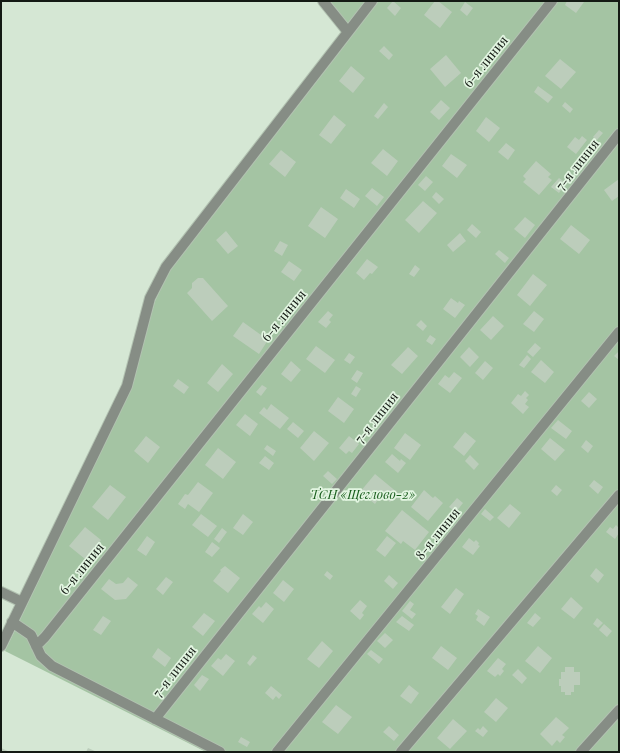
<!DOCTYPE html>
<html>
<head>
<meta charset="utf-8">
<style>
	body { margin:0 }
	#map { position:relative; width:620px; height:753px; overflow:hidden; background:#d5e7d4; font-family:"Playfair Display",serif }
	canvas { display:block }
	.frame { position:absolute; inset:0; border:2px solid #141a14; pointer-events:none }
</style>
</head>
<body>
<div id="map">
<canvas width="620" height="753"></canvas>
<div class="frame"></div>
</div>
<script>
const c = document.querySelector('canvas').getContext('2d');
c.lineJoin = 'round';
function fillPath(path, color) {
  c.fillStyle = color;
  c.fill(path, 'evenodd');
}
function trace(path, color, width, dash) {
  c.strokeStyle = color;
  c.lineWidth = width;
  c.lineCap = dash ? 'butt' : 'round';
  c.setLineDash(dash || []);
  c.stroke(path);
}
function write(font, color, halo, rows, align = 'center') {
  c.font = font + ' "Playfair Display",serif';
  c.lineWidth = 3.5;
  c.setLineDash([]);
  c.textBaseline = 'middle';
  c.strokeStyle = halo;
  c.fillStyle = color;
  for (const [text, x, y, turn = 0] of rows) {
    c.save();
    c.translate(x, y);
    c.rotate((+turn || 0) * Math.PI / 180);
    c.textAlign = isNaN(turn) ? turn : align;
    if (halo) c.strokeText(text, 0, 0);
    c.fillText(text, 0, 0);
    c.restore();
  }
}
fillPath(new Path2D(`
	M317 1H619V752H206L5 651 131 388 155 301 170 270 348 41Z`), '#a4c4a3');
fillPath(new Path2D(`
	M393 1 401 8 395 16 387 8Z
	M435 1H438L452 12 440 28 424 15Z
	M567 1H583L584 2 576 13 565 5Z
	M465 2 473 8 467 16 460 10Z
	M384 46 393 55 389 60 379 51Z
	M446 55 461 73 445 87 430 69Z
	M560 59 576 72 561 89 545 76Z
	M351 66 365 78 353 93 339 81Z
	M538 86 553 97 548 103 534 92Z
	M441 100 450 108 439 120 430 112Z
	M565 102 573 109 570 113 562 106Z
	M384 103 388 107 378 119 374 116Z
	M334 115 346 125 331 144 319 135Z
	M486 117 500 128 489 142 476 131Z
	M599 130 603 133 597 140 593 137Z
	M582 136 587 140 576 154 567 147 575 137 579 140Z
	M506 143 515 150 508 160 498 152Z
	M383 149 398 161 387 176 371 163Z
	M281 150 296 162 285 177 269 164Z
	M451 154 467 165 457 178 442 166Z
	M536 161 551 174 548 177 552 180 539 195 523 182 526 179 523 176Z
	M426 176 433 182 425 191 418 185Z
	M559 178 566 183 559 193 551 187Z
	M619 179V196L612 201 604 190Z
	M372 188 384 197 377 206 365 196Z
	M346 189 360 199 354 208 340 198Z
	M436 192 444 199 439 204 432 197Z
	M423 201 437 213 419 233 405 220Z
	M321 207 338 219 325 238 308 226Z
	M525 217 535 225 525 238 514 229Z
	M472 224 481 232 476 238 467 230Z
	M571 225 590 240 579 254 560 239Z
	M226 231 238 246 228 254 216 240Z
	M460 233 466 241 453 252 447 245Z
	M280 241 288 245 282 256 274 251Z
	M499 250 509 258 505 263 495 254Z
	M367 259 378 267 372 274 370 273 364 280 356 273Z
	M289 261 302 270 294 281 281 272Z
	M415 265 420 269 414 277 409 274Z
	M533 274 547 285 530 306 517 295Z
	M198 278H203L228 306 212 321 187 293 192 288V283Z
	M451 298 458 303 459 301 465 305 455 318 443 309Z
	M328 311 333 315 329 320 331 322 326 328 318 322Z
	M534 311 544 319 534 332 523 324Z
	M493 316 504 326 491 340 480 330Z
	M421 320 427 326 423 331 416 325Z
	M243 322 268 340 259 354 233 336Z
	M430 335 436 339 432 345 426 341Z
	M535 343 541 348 533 357 527 352Z
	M316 346 335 360 325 373 306 359Z
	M408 347 418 356 402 374 391 365Z
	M469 347 479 357 470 367 460 357Z
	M619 351V360L614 356Z
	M349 353 355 357 350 364 344 360Z
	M527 355 531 359 524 368 519 365Z
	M541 360 554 372 545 383 531 372Z
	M291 361 301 370 291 382 281 374Z
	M485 361 493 368 483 380 475 373Z
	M222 364 233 374 218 392 207 383Z
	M357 370 363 373 357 383 351 379Z
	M454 372 462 378 450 393 438 384 445 375 449 378Z
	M178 379 189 387 184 394 173 386Z
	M262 385 267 388 261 396 256 392Z
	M356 386 361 389 356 397 351 394Z
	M525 391 529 395 526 398 528 400 525 404 529 407 523 414 511 403 518 394 521 396Z
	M589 392 597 399 589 408 581 401Z
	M338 397 354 409 344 423 328 411Z
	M271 404 289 418 280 429 259 413 264 407 267 410Z
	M245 414 258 424 250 436 236 425Z
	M558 420 572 431 566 439 551 428Z
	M293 422 304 431 298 438 287 429Z
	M314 431 329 443 314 461 300 448Z
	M465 432 476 441 464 456 453 447Z
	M405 433 421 445 410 460 394 448Z
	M146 436 160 447 148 463 134 451Z
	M349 436 359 444 352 453 349 451 346 454 339 448Z
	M550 438 565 450 555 461 541 449Z
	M586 440 593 446 588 453 581 447Z
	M267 445 276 451 273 456 264 449Z
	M218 448 236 462 223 479 205 465Z
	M392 454 400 461 401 459 406 463 398 473 385 462Z
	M470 455 479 464 474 470 465 461Z
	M265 456 274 463 269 470 259 463Z
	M328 471 337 479 332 484 323 476Z
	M375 474 398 493 390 502 381 495 375 504 360 492Z
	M594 480 603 487 598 494 589 486Z
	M198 482 213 493 199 512 188 504 185 509 178 504 185 494 188 495Z
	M110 485 126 497 108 520 92 507Z
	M556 485 562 490 557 496 551 491Z
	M424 490 433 498 435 496 443 503 428 521 411 507Z
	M457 498 463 503 456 512 449 507Z
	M510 504 521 513 509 528 497 518Z
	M485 509 494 517 490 521 481 514Z
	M402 510 429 532 415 550 403 541 401 544 385 531Z
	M201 514 217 526 208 537 192 525Z
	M243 514 253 522 243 535 233 528Z
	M616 525 619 528V533L615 539 606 532 610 527 613 529Z
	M85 527 101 540 85 559 69 546Z
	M222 528 227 532 219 543 214 539Z
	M147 536 155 542 146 556 137 550Z
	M387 536 396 543 385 557 376 550Z
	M469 538 474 542 476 540 479 543 478 545 480 546 473 555 462 547Z
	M212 542 220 548 212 557 205 552Z
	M225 566 240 578 228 593 213 581 221 571 220 570Z
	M596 568 604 575 598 583 590 576Z
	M327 571 333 576 330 580 324 575Z
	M389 575 398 583 393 589 384 581Z
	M128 577 138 585 126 599 115 600 101 589 109 579 116 584 123 583Z
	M166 577 173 582 163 595 156 589Z
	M283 580 294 589 284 602 273 593Z
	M456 588 464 594 450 614 441 607Z
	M571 597 583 608 574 619 561 609Z
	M360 600 367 606 362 613 364 615 360 620 350 611Z
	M410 601 414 604 410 610 416 614 412 619 402 611Z
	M266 602 274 609 263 623 252 614 259 606 261 608Z
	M478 609 490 617 484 626 476 620 478 616 475 614Z
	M204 613 215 621 203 636 192 627Z
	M535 613 541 618 533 627 527 623Z
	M103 616 111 621 101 635 93 630Z
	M402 616 414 625 409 631 396 622Z
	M597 618 603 623 598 628 593 624Z
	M604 624 612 631 607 637 599 630Z
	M385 633 393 640 385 648 377 641Z
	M322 641 333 651 319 668 307 659Z
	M191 646 198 651 190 661 183 656Z
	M441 646 457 658 448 670 432 658Z
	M538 646 552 658 540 673 525 661Z
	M158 648 171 658 165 667 152 657Z
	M371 650 383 659 379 664 367 654Z
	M226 654 235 661 223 676 211 666 218 658 221 660Z
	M253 655 257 658 250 666 247 663Z
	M498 658 506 664 502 669 504 671 500 676 498 674 495 677 487 671Z
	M565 667H574V672H580V685H574V692H571V695H565V692H561V686H559V679H561V672H565Z
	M518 669 527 678 522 684 512 675Z
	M202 675 209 679 200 691 194 685Z
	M409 685 419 693 411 704 400 696Z
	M271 686 282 695 279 699 276 696 273 700 265 693Z
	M496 698 508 708 496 722 484 712Z
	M336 705 352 717 338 734 322 722Z
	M556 717 569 728 562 735 565 737 560 743 557 740 552 746 540 734Z
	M453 719 467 731 450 749 437 738Z
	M389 726 399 735 394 741 383 732Z
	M483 726 488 731 483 737 475 731 478 728 480 730Z
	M241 737 250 742 247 747 238 742Z
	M1 748 10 752H1Z
	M88 748 97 752H86Z`), '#bccdbb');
const minor = new Path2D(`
	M323 1 348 32
	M1 592 22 602
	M12 622 31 635 41 656 52 666 220 752
	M1 646 127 386 150 298 166 267 372 1
	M36 646 45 637 552 1
	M155 719 619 134
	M277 752 619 332
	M401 752 619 495
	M581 752 619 710`);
trace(minor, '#b2c2b1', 12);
trace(minor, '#868d85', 10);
write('13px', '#141a14', '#e2f5e1', [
	["6-я линия",486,62,-51],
	["7-я линия",578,165,-52],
	["6-я линия",284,316,-51],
	["7-я линия",377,418,-52],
	["8-я линия",438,534,-51],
	["6-я линия",82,569,-51],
	["7-я линия",175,672,-52]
]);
write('italic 13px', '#1a5f1e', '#e2f5e1', [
	["ТСН «Щеглово-2»",363,495]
]);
</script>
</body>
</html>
